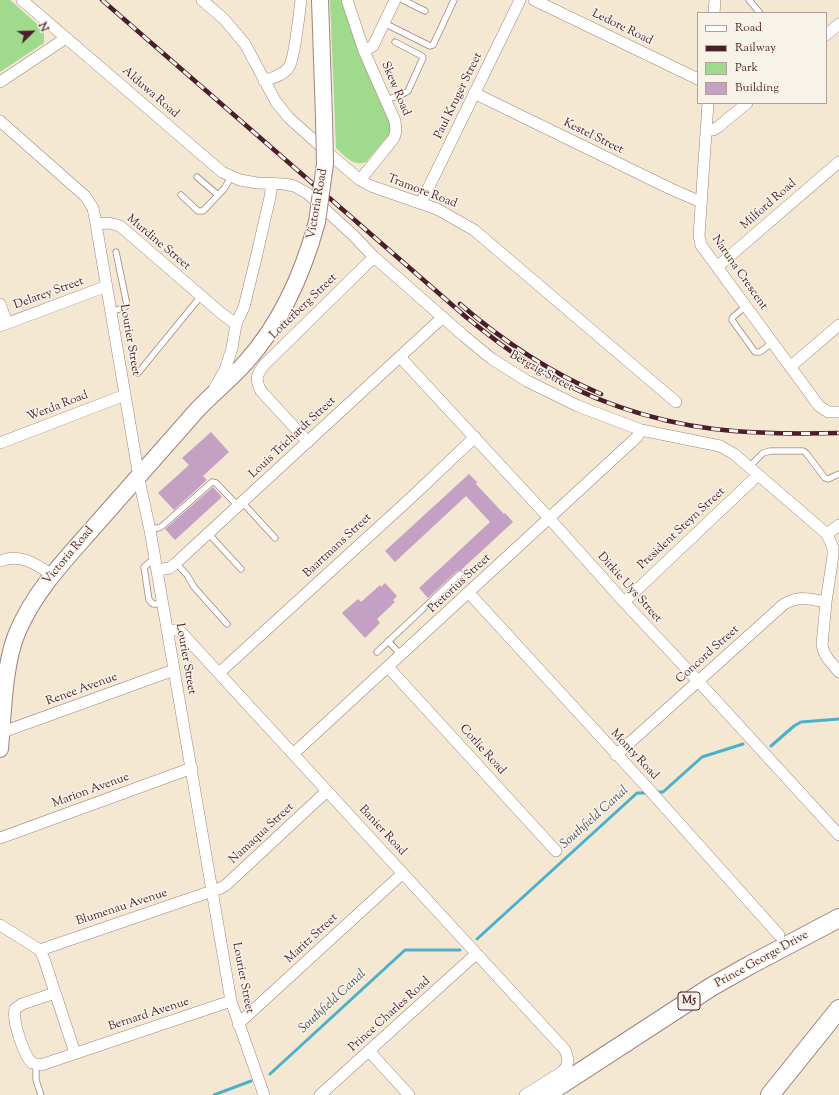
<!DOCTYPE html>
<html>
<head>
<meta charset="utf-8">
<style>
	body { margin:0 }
	#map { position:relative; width:839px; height:1095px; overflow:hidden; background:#f4e8d3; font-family:"Sorts Mill Goudy",serif }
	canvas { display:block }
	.legend { position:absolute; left:697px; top:12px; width:130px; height:92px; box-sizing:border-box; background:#f7f3e8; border:1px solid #b29e9c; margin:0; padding:5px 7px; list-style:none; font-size:12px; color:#4a1f2b }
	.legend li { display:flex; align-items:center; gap:8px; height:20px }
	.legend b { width:20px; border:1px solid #b29e9c }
	.north { position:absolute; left:12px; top:12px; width:40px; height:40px; -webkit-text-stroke:3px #f7f3e8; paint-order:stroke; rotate:67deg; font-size:11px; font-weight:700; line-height:16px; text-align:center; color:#4a1f2b }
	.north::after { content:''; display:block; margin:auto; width:14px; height:18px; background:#4a1f2b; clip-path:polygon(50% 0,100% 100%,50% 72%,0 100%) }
</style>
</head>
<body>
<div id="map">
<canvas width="839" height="1095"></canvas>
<ul class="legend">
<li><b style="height:5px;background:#fff"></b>Road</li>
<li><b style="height:5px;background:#4a1f2b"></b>Railway</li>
<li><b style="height:11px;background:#a0da8d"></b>Park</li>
<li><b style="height:11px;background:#c3a0c4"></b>Building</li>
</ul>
<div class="north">N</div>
</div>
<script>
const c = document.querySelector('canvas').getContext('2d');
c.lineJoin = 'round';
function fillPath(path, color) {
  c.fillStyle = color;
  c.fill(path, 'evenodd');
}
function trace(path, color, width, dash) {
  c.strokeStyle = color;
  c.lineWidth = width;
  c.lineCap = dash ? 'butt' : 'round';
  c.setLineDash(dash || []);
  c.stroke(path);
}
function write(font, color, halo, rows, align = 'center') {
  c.font = font + ' "Sorts Mill Goudy",serif';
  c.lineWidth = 3;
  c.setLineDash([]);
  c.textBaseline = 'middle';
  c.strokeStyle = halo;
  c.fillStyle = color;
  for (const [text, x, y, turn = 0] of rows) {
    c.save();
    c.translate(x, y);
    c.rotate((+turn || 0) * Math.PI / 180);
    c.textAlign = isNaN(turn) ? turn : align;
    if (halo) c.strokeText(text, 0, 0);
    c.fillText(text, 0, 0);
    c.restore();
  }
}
fillPath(new Path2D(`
	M0 0H10L44 30V43L0 72Z
	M330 0H342L391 122 392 130 388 137 386 138 366 162C353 167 345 156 336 148Z`), '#a0da8d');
trace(new Path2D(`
	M771 746 794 726 801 722 839 719
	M656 792H663L702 757 743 744
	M477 939 637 793H648
	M270 1074 405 950H460
	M214 1095 251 1081`), '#4cb0cb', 3);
fillPath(new Path2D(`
	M211 432 229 452 203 476 207 480 174 510 158 493 189 465 182 458Z
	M469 474 477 482 476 484 504 514 505 513 513 522 461 570 457 571 428 598 419 588 490 522 466 496 395 562 385 551Z
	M213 487 222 497 175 540 165 529Z
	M385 583 397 596 393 600 395 602 377 619 380 623 365 638 342 613 358 599 361 602 380 585 381 587Z`), '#c3a0c4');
const lane = new Path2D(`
	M403 0 425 11
	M749 0 760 13
	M384 23 430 46 433 45 454 0
	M386 100 403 94 408 91 423 58 422 56 395 42
	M197 177 218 195
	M181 195 198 211H203L224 189 231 177
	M746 306 733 317 732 320 755 352H760L772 343
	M111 312 125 307 127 305 116 252
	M138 373 201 296
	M749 467 763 453 770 451H803L806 453 825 478 828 479 839 474
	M243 503 275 538
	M150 530 161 527 212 482 216 483 238 506
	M208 533 241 569
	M155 558 144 567 149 600 153 604H163
	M176 563 187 575 194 587 227 624
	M388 641 401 655
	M377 652 460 574
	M36 1065V1080L41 1095`);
const street = new Path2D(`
	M22 0 222 172 240 180 257 183 284 184 294 186 307 193 353 235 374 257 464 336 492 359 527 381 578 406 641 430 720 446 734 454 827 534 833 548V556L826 602 822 645 824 652 828 659 839 672
	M202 0 224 19 245 44 276 102 289 118 326 151 360 180 371 186 437 209 474 230 676 402
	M347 0 364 51 395 121 396 131 394 138 360 180
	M534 0 698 79
	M714 13 715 0
	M826 35 839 24
	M364 51 373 46 395 0
	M264 81C272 78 284 75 289 67 295 58 299 14 301 0
	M0 82 66 38
	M474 93 671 189 701 202
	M708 103 699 236 701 245 819 406 828 412H839
	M0 121 85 196 93 208 96 224 109 223 120 226 221 313 236 324
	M706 129 713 130 718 127 747 103
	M421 203 520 0
	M96 224 141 489 150 530 231 1001 264 1095
	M717 267 839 162
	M0 304 7 323
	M0 326 107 286
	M400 357 549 518 624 602 699 682 839 835
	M790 367 839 325
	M215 387 225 370 232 348 236 324 244 307 256 258 270 197 272 183
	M308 442 261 391C255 379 256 375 265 364L374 257
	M0 443 125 395
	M827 534 839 525
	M0 561C21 553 36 564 52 575
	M157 570 170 568 176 563 443 317
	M469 593 645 785 779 935
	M624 602 758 475
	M167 630H177L181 632 565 1050C569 1059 569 1065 562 1072L525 1095
	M388 667 556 851
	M219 673 414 495 475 437
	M0 733 174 670
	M293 754 637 437 641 430
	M616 755 784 604C800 595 809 599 826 602
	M0 838 192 768
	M0 925 40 950 44 959 75 1053
	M40 950 221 888 227 884 327 791
	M55 993 22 1004 15 1009C12 1020 24 1056 32 1063L41 1065 231 1001
	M238 1024 403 873
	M369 1051 409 1095
	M320 1095 476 954`);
const secondary = new Path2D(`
	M320 0 324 118
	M0 749C3 714 4 664 17 633 34 592 64 561 93 528 128 488 163 449 198 409 213 393 231 379 246 362 281 323 303 273 317 222`);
const primary = new Path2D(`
	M545 1095 711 987 750 965 839 918
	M770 1095 839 1009`);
trace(lane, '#9f847f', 7);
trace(street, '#9f847f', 12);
trace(secondary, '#9f847f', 18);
trace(primary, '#9f847f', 20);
trace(lane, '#fff', 5.5);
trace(street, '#fff', 11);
trace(secondary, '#fff', 16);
trace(primary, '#fff', 18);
const rail = new Path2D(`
	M102 0 466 317C487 334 507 350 530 364 585 399 650 421 714 429 756 434 798 434 839 433
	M460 304C503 341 549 372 601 394`);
trace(rail, '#4a1f2b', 4.5);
trace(rail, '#f7f3e8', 3, [9]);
const secondaryBridge = new Path2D(`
	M317 222 325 164 324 118`);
trace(secondaryBridge, '#9f847f', 18, []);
trace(secondaryBridge, '#fff', 16);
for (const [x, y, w] of [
	[689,1001,22]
]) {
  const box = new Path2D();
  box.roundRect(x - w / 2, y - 9, w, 18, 3);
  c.fillStyle = '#f7f3e8';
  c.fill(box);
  trace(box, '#4a1f2b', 1);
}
write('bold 11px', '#4a1f2b', null, [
	["M5",689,1001]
]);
write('12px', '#4a1f2b', '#f7f3e8', [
	["Ledore Road",622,28,26],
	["Skew Road",395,89,67],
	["Alduwa Road",150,93,41],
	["Paul Kruger Street",459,96,-64],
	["Kestel Street",593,137,26],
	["Tramore Road",422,192,21],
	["Victoria Road",318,204,-80],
	["Milford Road",769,205,-41],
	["Murdine Street",158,243,40],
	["Naruna Crescent",739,273,55],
	["Delarey Street",49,294,-20],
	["Lotterberg Street",304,307,-44],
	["Lourier Street",129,340,80],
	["Bergzig Street",541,372,29],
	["Werda Road",58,407,-21],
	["Louis Trichardt Street",293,438,-43],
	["President Steyn Street",682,529,-43],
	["Baartmans Street",338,546,-43],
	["Victoria Road",69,556,-50],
	["Pretorius Street",460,584,-43],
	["Dirkie Uys Street",629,588,48],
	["Concord Street",708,655,-42],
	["Lourier Street",185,659,80],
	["Renee Avenue",82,690,-20],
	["Corlie Road",482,750,48],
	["Monty Road",634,755,47],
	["Marion Avenue",91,791,-20],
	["Banier Road",382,831,47],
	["Namaqua Street",262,834,-43],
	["Blumenau Avenue",122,908,-18],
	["Maritz Street",312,939,-43],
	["Prince George Drive",762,960,-29],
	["Lourier Street",242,978,79],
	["Bernard Avenue",149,1015,-18],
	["Prince Charles Road",390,1015,-42]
]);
write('italic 13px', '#4b5263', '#f7f3e8', [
	["Southfield Canal",595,818,-42],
	["Southfield Canal",333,1002,-43]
]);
</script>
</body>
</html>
